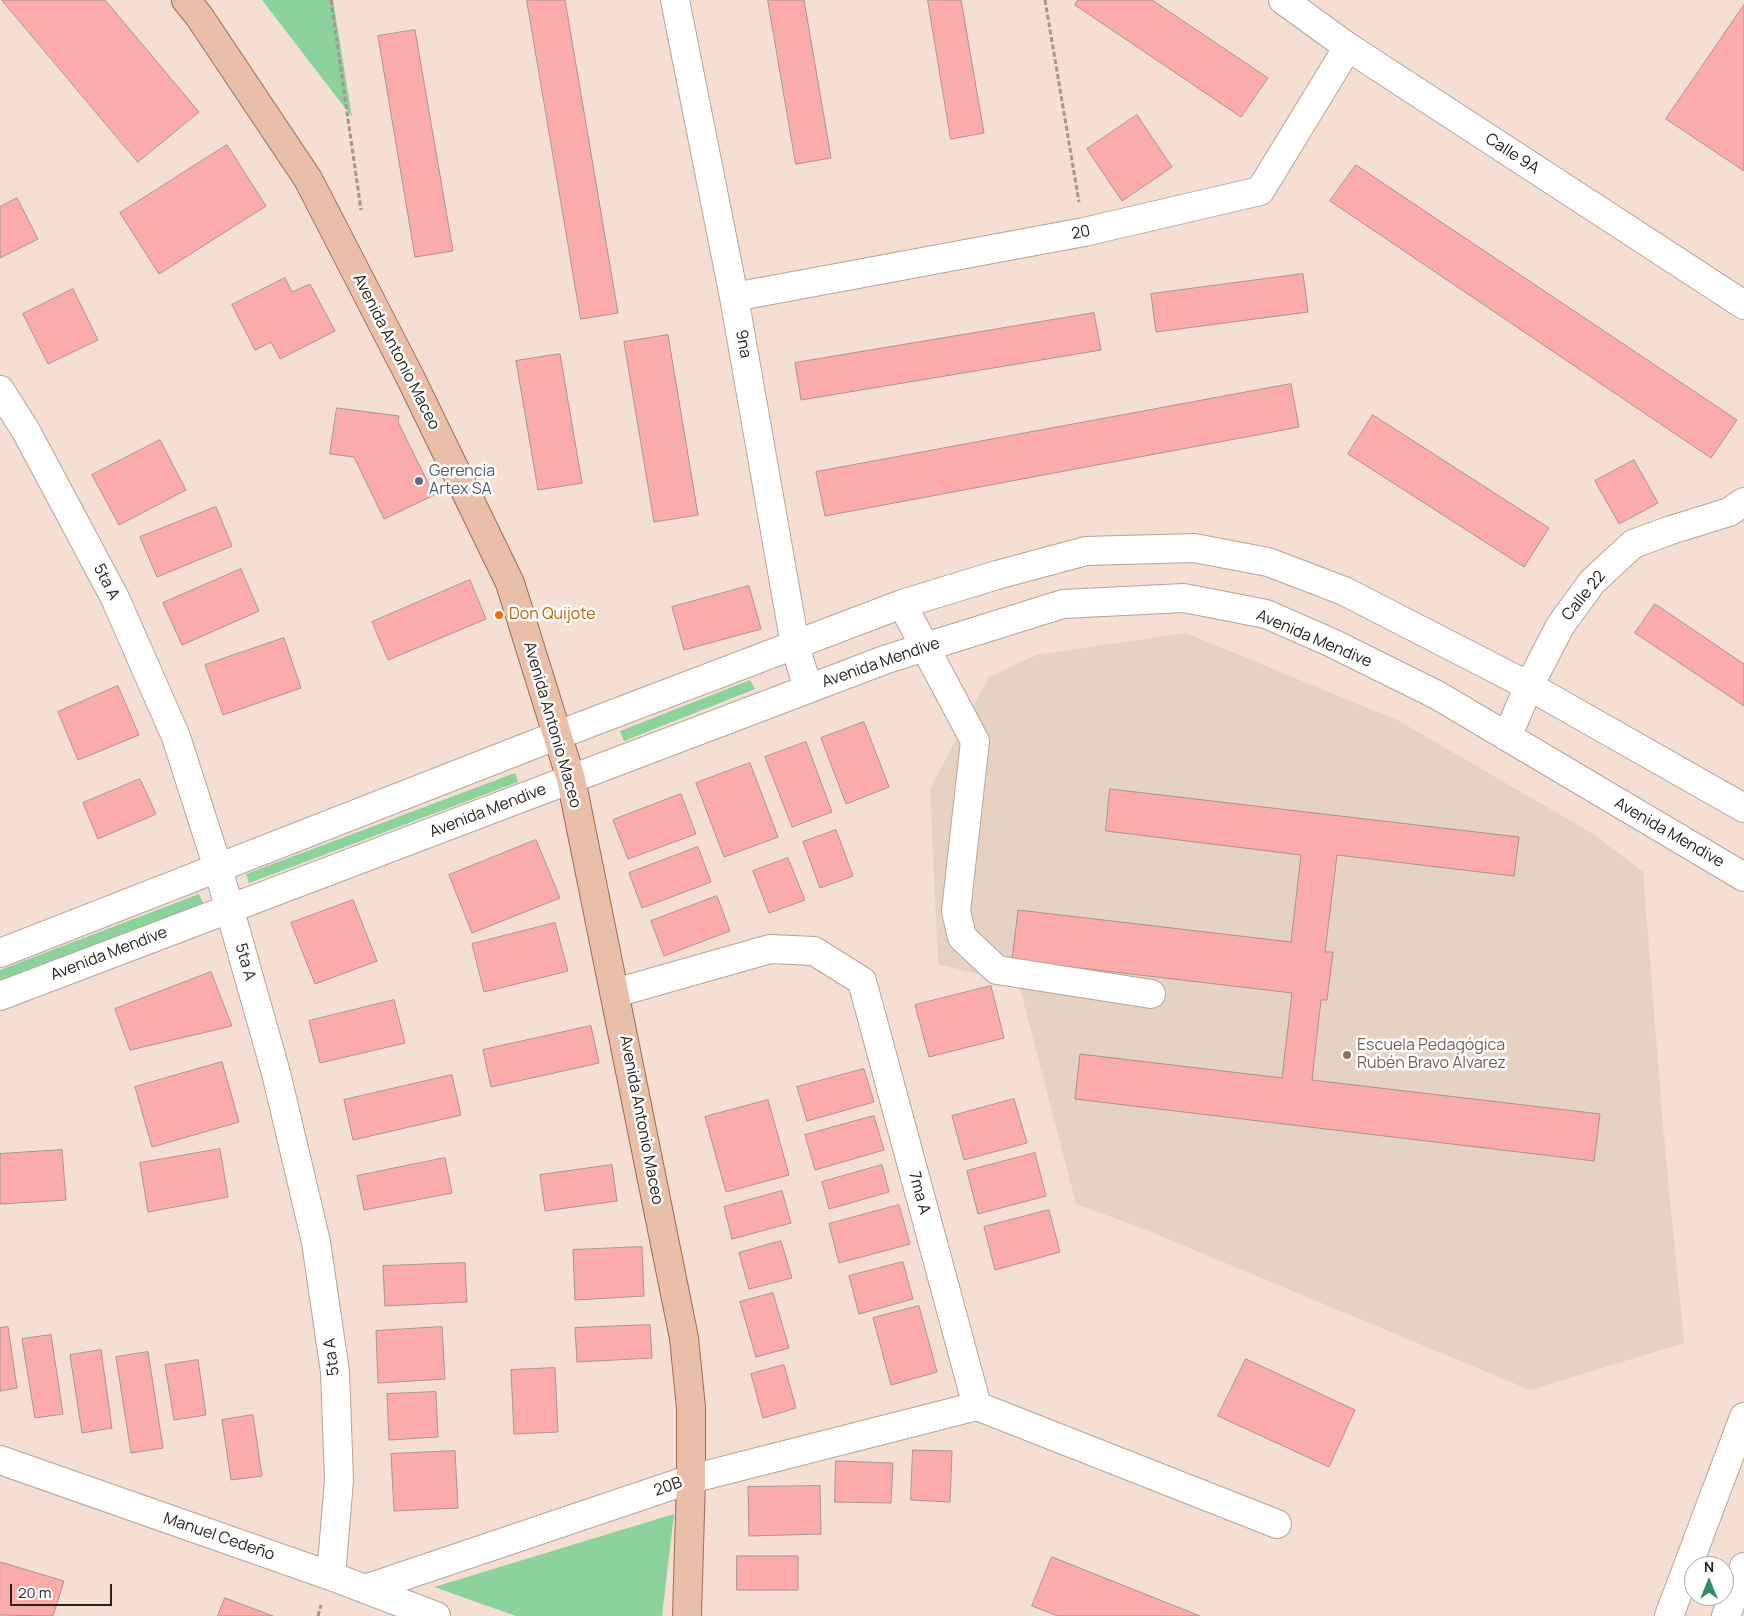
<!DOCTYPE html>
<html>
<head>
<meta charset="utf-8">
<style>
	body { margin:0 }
	#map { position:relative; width:1744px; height:1616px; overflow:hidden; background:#f5ded2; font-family:Manrope,sans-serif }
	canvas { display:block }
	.north { position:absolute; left:1684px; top:1556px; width:50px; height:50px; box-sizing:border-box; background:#fff; border:1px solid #aaa6a5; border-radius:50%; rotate:0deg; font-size:14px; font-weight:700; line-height:20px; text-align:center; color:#2a211d }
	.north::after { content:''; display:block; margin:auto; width:18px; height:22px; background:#2f8e66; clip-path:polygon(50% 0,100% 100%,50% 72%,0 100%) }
	.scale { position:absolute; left:10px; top:1584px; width:102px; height:22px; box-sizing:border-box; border:2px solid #2a211d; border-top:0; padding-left:6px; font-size:15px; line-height:18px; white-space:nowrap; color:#2a211d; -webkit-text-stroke:4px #fff; paint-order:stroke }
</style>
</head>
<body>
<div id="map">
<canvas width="1744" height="1616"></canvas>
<div class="north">N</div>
<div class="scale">20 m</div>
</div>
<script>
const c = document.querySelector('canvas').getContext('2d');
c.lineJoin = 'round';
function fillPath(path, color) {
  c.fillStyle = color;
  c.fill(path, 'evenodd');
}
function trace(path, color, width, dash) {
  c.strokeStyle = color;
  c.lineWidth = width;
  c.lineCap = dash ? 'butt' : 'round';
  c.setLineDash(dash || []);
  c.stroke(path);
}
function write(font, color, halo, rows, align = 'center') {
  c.font = font + ' Manrope,sans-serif';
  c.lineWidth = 5;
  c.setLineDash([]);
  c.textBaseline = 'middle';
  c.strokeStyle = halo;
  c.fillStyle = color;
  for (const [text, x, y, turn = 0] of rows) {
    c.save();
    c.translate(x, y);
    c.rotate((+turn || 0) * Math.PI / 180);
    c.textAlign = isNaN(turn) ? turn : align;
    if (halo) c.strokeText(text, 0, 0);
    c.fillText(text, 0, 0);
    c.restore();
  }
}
fillPath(new Path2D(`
	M1186 633 1399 721 1595 835 1643 872 1663 1126 1684 1343 1530 1390 1144 1229 1076 1204 1019 984 938 964 930 789 989 677 1036 655Z`), '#e5d2c3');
fillPath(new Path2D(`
	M262 0H333L352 117Z
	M750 680 755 689 624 741 620 731Z
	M515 773 518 782 249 883 246 874Z
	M199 894 204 905 0 984V970Z
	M674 1514 662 1616H516L434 1587Z`), '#8cd29c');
const building = new Path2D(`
	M2 0H105L199 112 138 162Z
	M527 0H565L618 313 581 319Z
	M768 0H804L831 158 796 164Z
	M928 0H961L984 133 951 139Z
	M1078 0H1152L1268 78 1241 117 1075 5Z
	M1744 5V171L1666 119Z
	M415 30 453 251 415 257 378 36Z
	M1137 115 1172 167 1122 201 1087 149Z
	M227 145 266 206 159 274 120 213Z
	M1356 165 1737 420 1711 458 1330 201Z
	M17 198 38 239 0 258V207Z
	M1303 274 1308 312 1156 332 1151 294Z
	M285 278 292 292 310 284 335 331 280 359 271 342 255 350 232 305Z
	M73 289 98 340 48 364 23 314Z
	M1094 313 1101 350 801 400 795 363Z
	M668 335 698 515 654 522 624 342Z
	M560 354 582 483 538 490 516 361Z
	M1291 384 1299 427 825 516 816 472Z
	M337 408 399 416 398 422 434 495 384 519 354 457 330 454Z
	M1373 415 1549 528 1524 567 1348 454Z
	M160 440 186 490 119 525 92 475Z
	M1634 460 1658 503 1619 524 1595 481Z
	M216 507 232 546 157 577 140 537Z
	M241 569 259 611 182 645 163 603Z
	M470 580 486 619 388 660 372 622Z
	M749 586 761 629 684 650 672 607Z
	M1655 604 1744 664V706L1635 633Z
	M284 638 301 688 223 715 205 665Z
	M118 686 139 735 78 760 58 712Z
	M864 722 889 787 846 804 821 738Z
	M806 742 832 812 792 827 765 757Z
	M750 763 778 837 724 857 696 783Z
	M140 779 156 814 98 839 83 803Z
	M1110 789 1519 837 1514 876 1337 855 1325 952H1333L1327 1000H1321L1312 1080 1600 1114 1594 1161 1075 1099 1080 1054 1282 1078 1292 993 1012 960 1018 910 1291 942 1301 855 1106 831Z
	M681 794 696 834 628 859 613 820Z
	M836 830 853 876 820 888 803 842Z
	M536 840 560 898 472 933 449 875Z
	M698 847 711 882 642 908 629 873Z
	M788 858 805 900 769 913 753 871Z
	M717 896 730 931 664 956 651 921Z
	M353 900 377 961 315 984 291 923Z
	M555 923 568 971 484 992 472 944Z
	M211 972 232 1026 130 1050 115 1009Z
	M991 986 1004 1038 929 1057 915 1005Z
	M394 1000 405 1043 320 1063 309 1021Z
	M591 1026 599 1063 491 1087 483 1050Z
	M222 1062 239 1122 152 1147 135 1087Z
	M864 1069 874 1102 807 1121 797 1087Z
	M452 1075 461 1115 353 1140 344 1100Z
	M1014 1099 1027 1143 964 1160 952 1116Z
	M768 1100 789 1175 726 1192 705 1117Z
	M874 1116 884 1150 815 1170 805 1135Z
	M220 1149 228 1197 148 1212 140 1163Z
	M62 1150 66 1200 0 1204V1154Z
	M1035 1153 1046 1196 978 1214 967 1171Z
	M445 1158 452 1193 364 1210 357 1176Z
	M612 1165 617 1201 545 1211 540 1175Z
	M882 1165 889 1192 829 1209 822 1182Z
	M782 1191 791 1223 732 1239 724 1207Z
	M899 1205 910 1244 839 1263 829 1224Z
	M1049 1210 1060 1252 995 1270 984 1227Z
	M781 1241 792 1278 749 1289 739 1253Z
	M642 1247 644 1296 575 1300 573 1250Z
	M903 1262 913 1299 859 1314 849 1276Z
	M465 1263 467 1302 385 1306 383 1266Z
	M773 1293 789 1348 756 1357 740 1302Z
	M919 1306 937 1372 891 1385 873 1318Z
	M650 1325 652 1358 577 1362 575 1328Z
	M8 1327 17 1388 0 1391V1328Z
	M442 1327 445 1379 378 1383 376 1331Z
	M51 1335 63 1414 35 1418 22 1339Z
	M101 1350 112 1428 82 1433 70 1355Z
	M148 1352 163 1448 131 1453 116 1357Z
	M1246 1359 1355 1410 1329 1467 1218 1416Z
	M198 1360 206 1415 174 1420 165 1365Z
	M784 1365 796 1408 763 1418 751 1374Z
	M555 1368 558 1432 514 1434 511 1370Z
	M436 1392 438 1437 389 1440 387 1394Z
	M253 1415 262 1476 231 1480 222 1420Z
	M913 1450 952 1451 950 1502 911 1500Z
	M455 1451 458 1508 394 1511 391 1454Z
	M836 1461 893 1463 891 1503 835 1502Z
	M820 1486 821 1534 749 1536 748 1487Z
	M737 1556H798V1590H737Z
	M1052 1557 1200 1616H1058L1032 1606Z
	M0 1562 64 1581 53 1616 0 1615Z
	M225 1598 273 1616H218Z`);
fillPath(building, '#fbacaa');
trace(building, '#ab9291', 1);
const minor = new Path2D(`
	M675 0 734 297 795 645 808 689
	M1283 0 1348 47 1744 305
	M734 297 1084 232 1260 191 1348 47
	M0 390 26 431 115 598 176 737 218 868 276 1073 316 1242 335 1372 339 1480 331 1576
	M902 604 975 741 956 911 962 937 997 970 1151 994
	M1507 737 1529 686 1560 626 1592 582 1633 544 1671 530 1729 512 1744 502
	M0 953 558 735 902 604 997 575 1086 551 1194 548 1268 562 1344 591 1529 686 1744 808
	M615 993 770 949 814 951 862 981 977 1406
	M0 996 887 659 1063 604 1184 598 1266 614 1330 642 1437 695 1744 877
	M977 1406 1277 1524
	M0 1460 331 1576 436 1616
	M365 1589 691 1479 977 1406
	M1669 1616 1744 1417
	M1726 1616 1744 1567`);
const major = new Path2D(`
	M186 0 199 16 308 179 411 379 510 583 571 779 684 1338 691 1408V1479L687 1616`);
trace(minor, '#b9a398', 30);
trace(major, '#9d6c52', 30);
trace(new Path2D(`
	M331 0 361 210
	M1045 0 1079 202
	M318 1616 321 1605`), '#a8968d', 3, [5, 2.5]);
trace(minor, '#fff', 28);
trace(major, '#e9bfa8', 28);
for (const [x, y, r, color] of [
	[419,481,5,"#5c6f8a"],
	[499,615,5,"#e8710a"],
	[1347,1055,5,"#8d6e63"]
]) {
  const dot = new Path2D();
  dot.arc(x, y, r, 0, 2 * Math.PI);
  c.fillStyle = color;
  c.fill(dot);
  trace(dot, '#fff', 2);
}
write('16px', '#2a211d', '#fff', [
	["Calle 9A",1512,154,33],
	["20",1081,233,-12],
	["9na",743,344,80],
	["Avenida Antonio Maceo",396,352,63],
	["5ta A",106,582,63],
	["Calle 22",1584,596,-51],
	["Avenida Mendive",1314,639,23],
	["Avenida Mendive",881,663,-19],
	["Avenida Antonio Maceo",552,725,74],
	["Avenida Mendive",488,811,-21],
	["Avenida Mendive",1669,833,30],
	["Avenida Mendive",109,954,-21],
	["5ta A",245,962,74],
	["Avenida Antonio Maceo",641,1120,79],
	["7ma A",919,1193,75],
	["5ta A",332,1357,-97],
	["20B",668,1487,-19],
	["Manuel Cedeño",219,1537,19]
]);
write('16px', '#4e5e75', '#fff', [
	["Gerencia",429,472],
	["Artex SA",429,490]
], 'left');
write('16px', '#c56008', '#fff', [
	["Don Quijote",509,615]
], 'left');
write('16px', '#785e54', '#fff', [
	["Escuela Pedagógica",1357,1046],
	["Rubén Bravo Álvarez",1357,1064]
], 'left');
</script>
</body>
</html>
